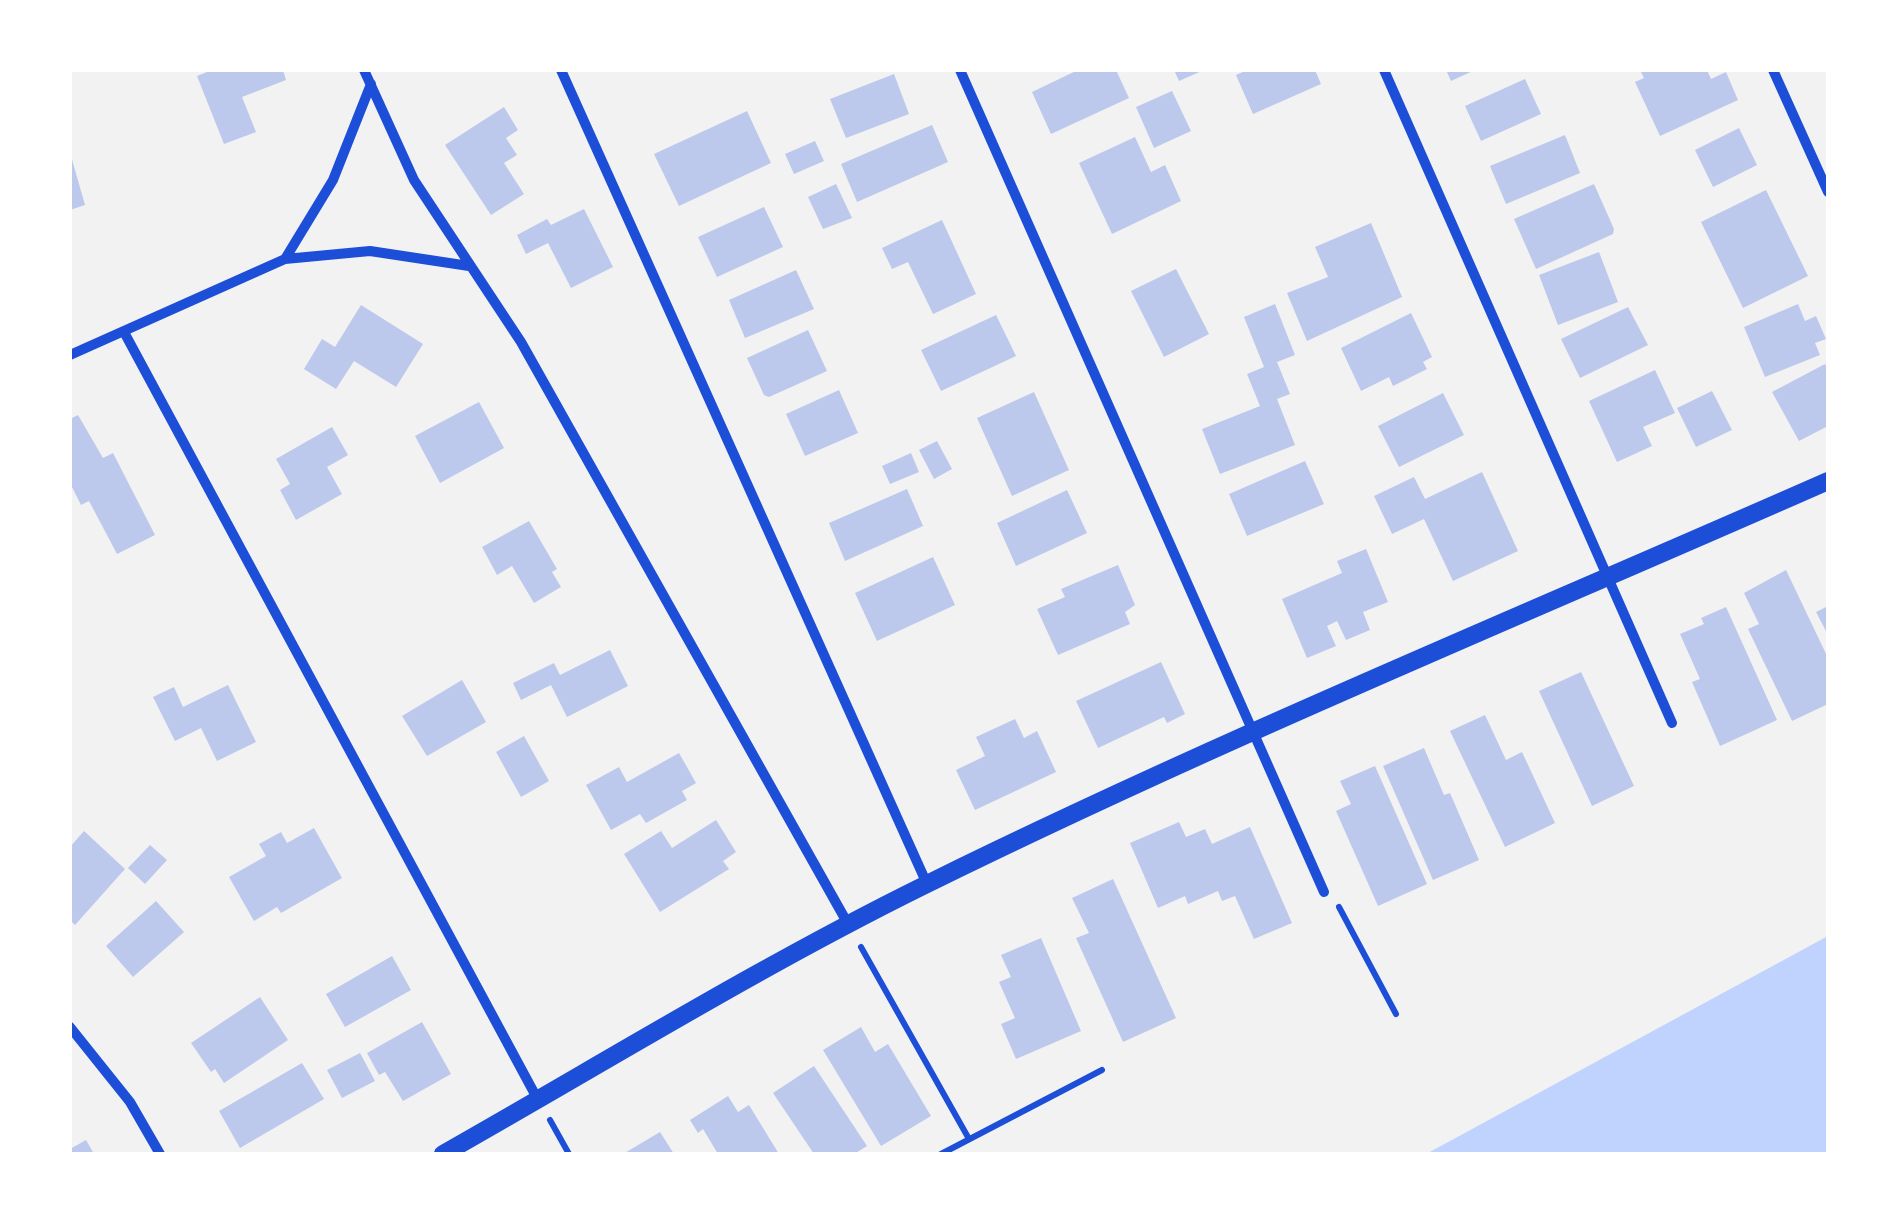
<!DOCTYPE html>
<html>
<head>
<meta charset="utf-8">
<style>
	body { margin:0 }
	#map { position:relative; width:1898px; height:1224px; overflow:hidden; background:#f2f2f2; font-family:"Varela Round",sans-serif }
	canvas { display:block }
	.frame { position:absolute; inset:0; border:72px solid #fff; pointer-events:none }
</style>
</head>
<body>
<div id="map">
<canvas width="1898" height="1224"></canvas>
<div class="frame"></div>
</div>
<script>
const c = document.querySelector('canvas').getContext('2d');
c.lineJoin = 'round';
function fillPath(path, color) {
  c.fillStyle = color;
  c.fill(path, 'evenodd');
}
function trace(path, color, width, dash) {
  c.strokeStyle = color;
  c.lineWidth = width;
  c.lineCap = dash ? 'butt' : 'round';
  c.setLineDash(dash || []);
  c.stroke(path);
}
fillPath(new Path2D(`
	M1828 936V1154H1426Z`), '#bfd3fe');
fillPath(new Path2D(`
	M212 70H283L286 80 242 97 256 132 224 144 197 76Z
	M1078 70H1116L1129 98 1051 134 1032 92Z
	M1174 70H1204L1179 81Z
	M1247 70H1315L1321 84 1253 114 1236 75Z
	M1446 70H1475L1451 81Z
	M1640 70H1707L1711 79 1726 72 1738 100 1660 136 1635 82 1644 78Z
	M894 74 909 114 846 138 830 99Z
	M1525 79 1541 114 1481 141 1465 106Z
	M1172 91 1191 131 1154 148 1136 107Z
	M504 107 518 130 506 138 517 155 504 163 524 194 491 215 445 145Z
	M747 111 771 163 679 206 654 154Z
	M932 125 948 162 857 202 841 164Z
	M1739 128 1757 165 1713 187 1695 150Z
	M1565 135 1580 173 1506 204 1490 166Z
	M1135 137 1151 172 1165 165 1181 201 1112 234 1079 163Z
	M815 141 824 161 794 174 785 154Z
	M71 156 85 205 70 210V157Z
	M836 184 852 218 823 229 808 197Z
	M1594 184 1614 229 1613 234 1536 269 1514 219Z
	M1766 190 1808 276 1743 308 1701 222Z
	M764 207 783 247 717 277 698 237Z
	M584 209 613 267 571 288 548 243 526 254 517 235 547 219 551 225Z
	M942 220 976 294 933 314 908 262 892 269 882 248Z
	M1371 223 1402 297 1307 341 1287 293 1328 277 1315 247Z
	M1599 252 1618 302 1558 325 1539 275Z
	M1176 269 1209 334 1164 357 1131 291Z
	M796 270 814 309 745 338 729 300Z
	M1275 304 1295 355 1277 362 1290 394 1277 399 1295 445 1220 474 1202 429 1260 406 1247 374 1264 367 1244 317Z
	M1798 304 1805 321 1816 316 1826 339 1815 343 1820 355 1765 377 1744 327Z
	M361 305 423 344 396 387 354 361 336 389 304 369 322 339 335 347Z
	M1628 307 1648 345 1580 378 1561 339Z
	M1411 313 1432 357 1423 362 1427 369 1393 386 1389 377 1361 391 1341 348Z
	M996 315 1016 356 941 391 921 350Z
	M808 330 827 371 769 397 764 395 747 358Z
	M1825 364 1828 370V426L1799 441 1772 392Z
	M1655 370 1675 413 1643 427 1652 446 1617 462 1589 401Z
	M839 390 858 433 805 456 786 414Z
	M1712 391 1732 430 1696 447 1677 408Z
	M1034 392 1069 470 1012 496 977 418Z
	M1443 393 1464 435 1399 467 1378 426Z
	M479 402 504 448 440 483 415 436Z
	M78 415 103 458 113 453 155 535 117 554 89 501 81 505 70 483V419Z
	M332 427 348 455 327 467 342 494 296 520 280 490 290 484 276 459Z
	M937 441 952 469 934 479 919 450Z
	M911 453 919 472 890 484 882 466Z
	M1305 461 1324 504 1247 536 1229 494Z
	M1482 472 1518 551 1453 581 1424 519 1392 534 1374 496 1414 477 1425 499Z
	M907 489 923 526 845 561 829 523Z
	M1067 490 1087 533 1016 566 997 523Z
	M529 521 557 569 552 572 561 587 534 603 512 566 497 575 482 547Z
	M1366 549 1388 602 1363 612 1370 630 1346 640 1337 621 1327 626 1336 646 1307 658 1282 599 1342 573 1337 561Z
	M933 557 955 605 877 641 855 593Z
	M1118 565 1135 605 1125 612 1130 624 1058 655 1037 609 1065 597 1061 589Z
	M1786 570 1828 658V704L1792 721 1748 629 1759 624 1744 593Z
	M1828 606V635L1816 612Z
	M1726 607 1777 720 1720 746 1692 682 1700 679 1680 634 1704 624 1701 618Z
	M610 650 628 686 567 717 551 685 521 700 513 683 554 663 560 675Z
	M1161 662 1185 714 1167 723 1164 717 1098 748 1076 701Z
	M1581 672 1634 786 1592 806 1539 691Z
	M462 680 486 722 427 756 402 716Z
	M228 685 256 742 217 761 201 728 175 741 153 697 174 687 183 707Z
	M1485 715 1506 760 1522 752 1555 823 1505 847 1450 731Z
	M1015 719 1024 738 1037 731 1056 772 975 810 956 770 985 756 976 737Z
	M524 736 549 781 521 797 496 752Z
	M1424 748 1444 795 1450 793 1479 860 1433 880 1383 766Z
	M679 753 696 783 682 791 687 800 646 823 640 814 611 830 586 785 619 767 627 782Z
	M1375 766 1427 884 1378 906 1336 811 1351 804 1340 781Z
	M716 820 736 852 723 861 729 869 660 912 624 854 661 831 672 848Z
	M1179 822 1186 837 1205 829 1212 844 1250 827 1292 923 1254 939 1235 896 1222 901 1218 891 1188 904 1185 896 1158 908 1130 843Z
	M314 828 342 878 281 913 277 907 254 921 229 877 266 856 259 844 281 832 287 843Z
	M84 831 125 869 75 925 70 920V847Z
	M150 845 167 860 145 884 128 868Z
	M1113 879 1176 1018 1123 1042 1076 938 1089 933 1072 898Z
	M156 901 184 932 133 977 106 946Z
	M1041 938 1081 1031 1016 1059 1001 1024 1015 1018 999 982 1011 977 1001 955Z
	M392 956 411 990 345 1027 326 994Z
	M260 997 288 1040 224 1083 215 1069 211 1072 191 1043Z
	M422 1022 451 1074 403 1101 385 1072 379 1075 367 1053Z
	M861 1027 875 1052 888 1044 931 1116 881 1146 823 1050Z
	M360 1053 375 1081 342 1098 327 1070Z
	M302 1063 324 1099 240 1148 219 1111Z
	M814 1066 867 1146 854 1154H814L773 1093Z
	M728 1096 738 1112 749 1105 779 1154H718L703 1129 698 1133 690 1120Z
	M660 1132 674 1154H623Z
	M86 1140 94 1154H70V1149Z`), '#bdc9ec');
trace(new Path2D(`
	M1339 907 1396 1014
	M861 947 969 1139
	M550 1120 569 1154
	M941 1154 1102 1070`), '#1d4ed8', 6);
trace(new Path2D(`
	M364 70 414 180 521 342 848 924
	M561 70 927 884
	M960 70 1324 892
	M1384 70 1672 723
	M1773 70 1828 192
	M285 259 333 180 371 84
	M124 332 538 1100
	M70 355 285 259 370 251 469 266
	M70 1027 130 1102 160 1154`), '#1d4ed8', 10);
trace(new Path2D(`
	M443 1154C602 1064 759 967 923 886 1219 740 1526 614 1828 481`), '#1d4ed8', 18);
</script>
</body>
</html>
